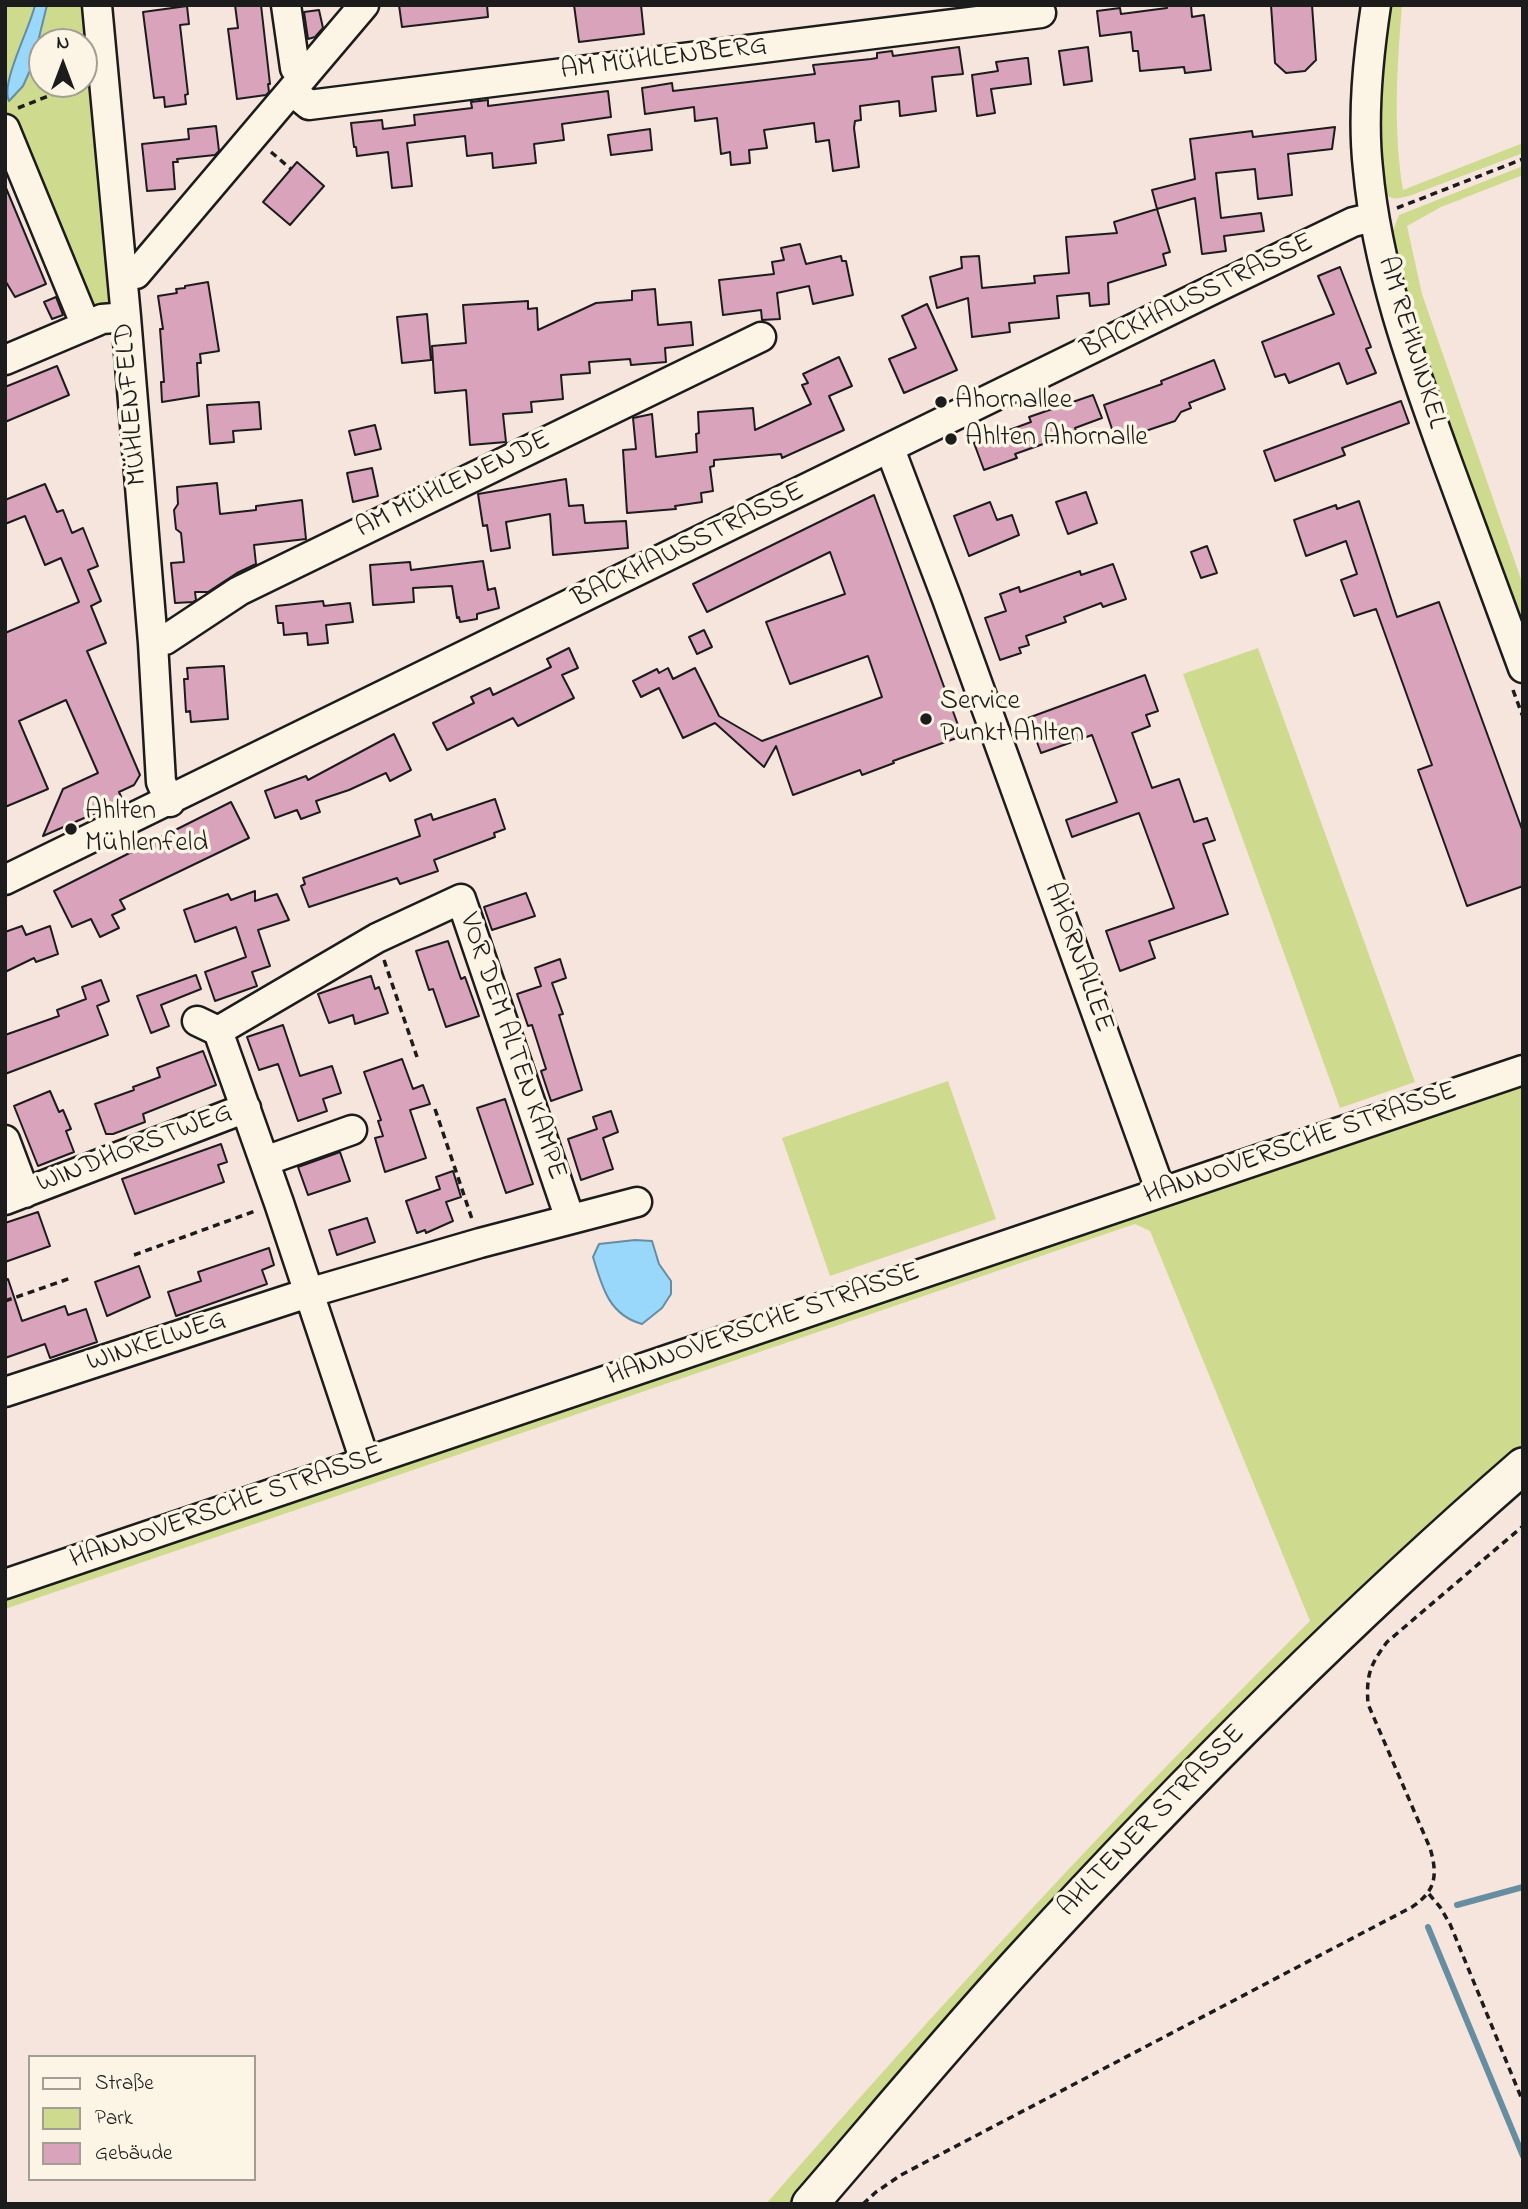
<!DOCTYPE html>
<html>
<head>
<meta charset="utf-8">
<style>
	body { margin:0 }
	#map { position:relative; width:1528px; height:2209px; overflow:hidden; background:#f5e5dd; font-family:"Indie Flower",sans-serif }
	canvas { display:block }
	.frame { position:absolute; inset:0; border:7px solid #1c1c1c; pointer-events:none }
	.legend { position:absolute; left:28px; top:2055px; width:228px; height:126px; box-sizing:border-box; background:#fcf5e5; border:2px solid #a29e95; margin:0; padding:9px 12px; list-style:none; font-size:21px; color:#1c1c1c }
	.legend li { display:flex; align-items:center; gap:14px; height:35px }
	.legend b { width:35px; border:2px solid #a29e95 }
	.north { position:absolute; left:28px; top:28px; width:70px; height:70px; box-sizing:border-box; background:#fcf5e5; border:2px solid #a29e95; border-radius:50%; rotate:0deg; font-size:19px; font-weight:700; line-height:28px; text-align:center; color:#1c1c1c }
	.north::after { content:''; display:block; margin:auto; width:24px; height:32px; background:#1c1c1c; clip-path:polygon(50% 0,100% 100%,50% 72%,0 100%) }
</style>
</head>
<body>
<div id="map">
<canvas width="1528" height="2209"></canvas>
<div class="frame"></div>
<ul class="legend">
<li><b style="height:9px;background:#fcf5e5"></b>Straße</li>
<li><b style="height:19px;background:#cedb8e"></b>Park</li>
<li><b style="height:19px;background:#d8a3bb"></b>Gebäude</li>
</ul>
<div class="north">N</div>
</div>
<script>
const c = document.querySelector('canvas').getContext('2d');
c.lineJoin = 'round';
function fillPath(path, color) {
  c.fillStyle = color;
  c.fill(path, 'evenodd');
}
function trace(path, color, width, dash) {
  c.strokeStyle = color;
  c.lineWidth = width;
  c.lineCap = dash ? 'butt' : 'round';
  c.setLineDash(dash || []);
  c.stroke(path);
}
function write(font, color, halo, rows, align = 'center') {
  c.font = font + ' "Indie Flower",sans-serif';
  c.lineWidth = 7;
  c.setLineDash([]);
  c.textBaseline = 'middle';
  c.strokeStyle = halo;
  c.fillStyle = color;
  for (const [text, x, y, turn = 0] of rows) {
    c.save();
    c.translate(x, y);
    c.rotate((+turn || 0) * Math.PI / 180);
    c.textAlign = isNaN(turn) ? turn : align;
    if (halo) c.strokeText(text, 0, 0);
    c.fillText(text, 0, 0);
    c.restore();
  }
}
fillPath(new Path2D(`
	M5 5H91L113 295 108 304 101 309 84 306 5 115ZM42 42H84V84H42Z
	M1387 5H1402C1397 67 1393 128 1403 190L1523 143V153L1409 196C1399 198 1390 202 1384 191L1380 95Z
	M1523 166V175L1441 207 1407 226 1422 294 1523 585V632L1408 308 1391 235 1399 215Z
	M1258 648 1415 1082 1340 1108 1183 674Z
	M1523 1080V1445L1352 1605 879 2098 788 2204H766C941 2004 1121 1808 1310 1621L1150 1231 1135 1224 5 1609V1595L320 1488C343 1492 367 1480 386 1467Z
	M948 1081 996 1219 830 1276 782 1138Z`), '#cedb8e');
const water = new Path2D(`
	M35 5H47L32 66 23 86 9 101C0 84 30 28 35 5Z
	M635 1240 652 1241 659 1264 671 1281V1294L662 1308 642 1324C609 1315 602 1287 593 1257L599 1244Z`);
fillPath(water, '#99d8fa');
trace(water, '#678da1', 2);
trace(new Path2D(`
	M1457 1905 1523 1887
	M1428 1927 1523 2156`), '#678da1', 6);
const building = new Path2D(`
	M235 5H261L270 84H268L269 92 266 95 237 99 228 29 238 28Z
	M399 5H487L488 17 402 27Z
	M574 5H641L644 34 579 42Z
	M1166 5H1191L1192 17 1204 15 1211 70 1185 73 1184 67 1140 71 1138 51H1133L1131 32 1100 36 1097 11 1120 8 1121 14 1167 8Z
	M1271 5H1312L1316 60 1305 71 1286 73 1275 63Z
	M187 6 189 24 180 25 188 94 185 95 186 104 165 107 164 97 154 98 143 12Z
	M319 10 323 28 315 37 308 39 304 12Z
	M959 47 963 74 932 77 936 111 900 116 899 101 860 106 861 120 855 121 854 128 859 167 833 171 829 140 816 142 814 123 764 130 767 148 749 150 750 163 731 165 730 152 721 154 717 118 695 121 694 107 645 114 642 88 672 83 673 91 815 74 813 65 871 59 877 58V53L892 51 893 56Z
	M1088 47 1092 81 1064 85 1059 51Z
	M1026 58H1028L1031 84 991 89 995 113 977 116 972 75 998 71 996 62Z
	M608 91 611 117 562 124 564 140 534 144 536 163 493 168 492 153 467 156 465 136 407 143 412 186 392 188 388 152 357 156 356 147H354L351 123 382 120 383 129 415 125 414 115 472 108 471 102 488 100V106Z
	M216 126 219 151 215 155 177 159 178 162H173L175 189 147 191 142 144 189 139 188 129Z
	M1335 127 1332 149 1288 154 1292 195 1258 199 1255 169 1216 173 1221 218 1261 213 1264 231 1224 236 1226 251 1202 254 1195 198 1157 209 1152 190 1195 179 1190 139 1252 131 1253 137Z
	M650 129 652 150 611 155 608 135Z
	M297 162 324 186 290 225 263 202Z
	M6 188 46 284 15 297 6 282Z
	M1157 209 1170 252 1163 254 1166 265 1108 283 1109 304 1090 306 1089 293 1057 296 1059 318 1009 323 1010 332 972 337 968 298 937 308 930 277 962 268 961 257 979 256 982 288 1035 283 1034 276 1069 273 1066 237 1117 233 1114 222Z
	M800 244 806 264 841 256 842 261H846L853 295 813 304 809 286 777 293 780 319 762 320 761 310 723 315 719 280 774 274 772 262 784 260 781 248Z
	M1340 267 1371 347 1366 349 1376 373 1347 384 1339 363 1289 383 1285 374 1275 377 1262 342 1334 314 1318 276Z
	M208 282 219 351 200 354 201 363H197L199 396 162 402 161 382H164L160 329H163L158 296 177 293 176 289 185 288V286Z
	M655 289 658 325 691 322 693 345 665 348 666 362 631 365 630 359 589 362 590 373 561 375 563 399 531 402 532 412 503 414 506 442 470 445 466 390 435 393 432 346 466 343 463 305 528 301V309L537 308 538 330 596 303 632 300V291Z
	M56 297 63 315 52 319 44 302Z
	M927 304 957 370 904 393 889 359 916 348 902 316Z
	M427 314 431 360 402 363 397 317Z
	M839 357 852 386 829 396 844 430 782 458 781 454 714 460V466L710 467 713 491 701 493 702 502 675 506 676 509 627 513 623 450 636 449 633 418 652 414 656 457 697 452 696 434 699 433 698 412 753 408 755 430 811 404 802 385 808 383 803 374Z
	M1214 360 1225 389 1189 403 1191 408 1181 412 1175 421 1116 441 1104 405 1162 384 1161 381Z
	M57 366 69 395 5 422V387Z
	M1093 395 1102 418 1075 428 1077 432 1015 454 1017 458 984 470 974 443 1031 422 1029 417Z
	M1401 401 1409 423 1342 448 1345 455 1275 481 1264 451Z
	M259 402 261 429 233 431 234 442 210 444 207 405Z
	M375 425 381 449 355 455 349 431Z
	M372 468 378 496 353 502 347 473Z
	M566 479 569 506 583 505 585 523 626 521 628 548 553 555 550 514 506 522 510 548 491 551 487 525 483 526 478 494Z
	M217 483 220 514 256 510V506L302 500 306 539 254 545 256 564 237 573 208 592H195L196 600 193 602 175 603 171 563 184 562 181 533 176 529 174 510 178 504 177 487Z
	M45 484 57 512 63 510 72 533 83 528 98 566 88 570 101 601 91 606 106 643 87 651 140 775 134 785 119 792 123 801 43 836 63 789 98 773 66 700 19 721 48 789 5 807V633L79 602 61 558 45 565 25 516 5 524V500Z
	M1086 492 1097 523 1068 534 1056 502Z
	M874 495 962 736 893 761 894 763 862 775 860 770 793 795 776 746 764 767 715 723 683 738 659 688 641 697 633 681 657 669 659 673 668 668 673 679 695 668 719 716 762 741 882 697 868 656 790 684 766 622 845 594 830 552 707 612 693 584Z
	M1359 501 1397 617 1439 602 1523 832V886L1467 906 1418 770 1432 765 1376 609 1354 616 1341 580 1357 574 1346 541 1306 556 1294 520 1336 505 1337 509Z
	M990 502 997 520 1012 515 1019 535 969 556 954 516Z
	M1207 546 1217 573 1201 578 1191 552Z
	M483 561 488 590 495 588 499 608 477 614V619L460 622 459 617 457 618 452 586 413 588 414 602 373 605 370 565 410 562 411 570Z
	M1113 564 1126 599 1103 607 1101 603 1064 617 1066 622 1026 636 1029 645 1019 648 1021 653 1000 660 985 618 1006 611 1000 594 1019 587 1020 592 1080 571 1081 575Z
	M323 601 324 606 350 603 353 622 326 625 328 643 308 645 307 633 284 635 283 623H278L276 606Z
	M704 630 712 647 697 654 689 637Z
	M569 648 578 668 562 675 574 698 518 726 513 718 447 750 433 723 474 703 471 697 490 688 493 695 551 667 547 659Z
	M224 666 228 719 191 722 190 711 186 712 184 679H188L187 668Z
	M1145 675 1158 711 1146 715 1150 726 1132 733 1152 788 1179 779 1194 822 1207 818 1215 840 1203 844 1228 914 1149 941 1155 958 1120 971 1106 931 1174 908 1139 813 1072 837 1066 820 1117 802 1092 735 1041 753 1028 718Z
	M394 734 411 770 390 781 386 773 349 790 316 801 320 812 301 819 297 810 275 818 265 791 306 776 308 780Z
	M495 799 505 829 494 833 495 837 434 860 438 871 400 884 397 878 309 907 301 886 305 884 303 878 420 836 415 820 431 814 433 820Z
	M231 802 249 838 120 900 125 909 112 915 119 928 100 937 91 919 72 927 54 891Z
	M255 891V901L277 894 289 920 258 930 270 966 252 972 257 986 215 1001 205 972 246 957 236 927 195 942 184 910 228 894 231 900Z
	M526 893 535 916 492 930 484 907Z
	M22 926 26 935 50 926 58 954 36 962 34 958 5 972V932Z
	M448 941 461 979 465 977 479 1016 446 1027 433 989 429 990 416 951Z
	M560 959 566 978 552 983 563 1014 559 1015 582 1090 551 1101 541 1071 546 1069 532 1025 528 1026 517 994 541 986 535 968Z
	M196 975 201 989 161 1005 169 1026 151 1033 137 996Z
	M371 976 375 989 379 987 388 1013 355 1024 353 1015 329 1023 318 994Z
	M101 980 109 1001 97 1006 108 1035 5 1074V1035L59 1016 57 1010 86 999 82 987Z
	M283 1025 300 1076 332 1066 341 1093 323 1099 327 1111 298 1121 278 1064 259 1070 247 1037Z
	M203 1051 216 1085 143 1114 145 1122 113 1134H106L95 1104 134 1090 133 1087 160 1077 157 1068Z
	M402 1059 413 1089 423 1085 430 1104 410 1110 426 1158 385 1172 375 1138 383 1136 378 1121 381 1120 364 1072Z
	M50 1091 59 1112 63 1110 71 1129 66 1131 74 1152 38 1166 14 1106Z
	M505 1099 533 1184 506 1193 477 1108Z
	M611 1111 618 1132 603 1138 613 1169 581 1180 568 1139 597 1129 593 1117Z
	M221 1144 227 1162 218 1165 224 1182 135 1214 122 1179Z
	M340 1152 350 1181 308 1195 298 1167Z
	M453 1171 461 1197 446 1202 453 1221 426 1233 425 1230 417 1233 406 1201 440 1189 436 1177Z
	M38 1212 50 1246 5 1262V1223Z
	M367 1218 375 1242 337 1255 329 1230Z
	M269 1248 274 1265 262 1270 267 1284 176 1316 168 1292 201 1281 198 1272Z
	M139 1266 150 1297 107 1316 95 1282Z
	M8 1279 22 1321 65 1306 68 1315 86 1309 97 1342 50 1358 45 1344 5 1358V1280Z`);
fillPath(building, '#d8a3bb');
trace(building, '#1c1c1c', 2);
const minor = new Path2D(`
	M97 5 126 317 153 643 161 782 170 802
	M286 5 295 68 304 76
	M1376 5C1368 58 1362 115 1368 169 1377 269 1412 365 1446 459 1472 529 1497 598 1523 668
	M292 91 309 105 1041 13
	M5 129 86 326
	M123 276 136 274 364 5
	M5 360 102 319 126 317
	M890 449 947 599 1161 1192
	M153 643 165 640 239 591 761 337
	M5 880 1214 289 1353 222 1374 217
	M197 1021 218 1031 279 1203 365 1461
	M218 1031 377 938 461 899 570 1219
	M5 1140 25 1193
	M265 1161 352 1130
	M5 1200 246 1108
	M5 1392 308 1293 480 1243 637 1202
	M5 1584 1523 1070`);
const major = new Path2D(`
	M810 2204C880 2123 949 2040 1022 1960 1180 1787 1346 1620 1523 1466`);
trace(minor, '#1c1c1c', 33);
trace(major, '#1c1c1c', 40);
trace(new Path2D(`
	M18 108 74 86 79 88
	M271 152 291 169
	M1397 208 1523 159
	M1513 690 1523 717
	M384 960 417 1057
	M435 1109 472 1219
	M134 1255 258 1210
	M5 1301 71 1278
	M1429 1894 1440 1907 1450 1924 1523 2102
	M863 2204 876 2192 901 2175 1412 1907C1436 1891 1438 1875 1430 1848L1368 1704C1366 1675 1370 1665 1387 1642L1523 1526`), '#1c1c1c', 3.5, [7, 5]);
trace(minor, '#fcf5e5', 28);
trace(major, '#fcf5e5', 35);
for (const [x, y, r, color] of [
	[941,402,7,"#1c1c1c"],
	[951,439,7,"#1c1c1c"],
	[926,719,7,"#1c1c1c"],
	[71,829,7,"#1c1c1c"]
]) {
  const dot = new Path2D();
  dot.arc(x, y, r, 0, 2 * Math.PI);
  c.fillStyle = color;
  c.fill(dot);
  trace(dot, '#fcf5e5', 2.5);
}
write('28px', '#1c1c1c', '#fcf5e5', [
	["AM MÜHLENBERG",664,60,-7],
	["BACKHAUSSTRASSE",1198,298,-26],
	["AM REHWINKEL",1410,343,73],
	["MÜHLENFELD",133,404,-95],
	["AM MÜHLENENDE",454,486,-26],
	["BACKHAUSSTRASSE",689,547,-26],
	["AHORNALLEE",1077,958,70],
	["VOR DEM ALTEN KAMPE",511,1047,71],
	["HANNOVERSCHE STRASSE",1301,1145,-19],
	["WINDHORSTWEG",135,1150,-21],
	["HANNOVERSCHE STRASSE",764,1326,-19],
	["WINKELWEG",157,1343,-18],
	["HANNOVERSCHE STRASSE",227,1509,-19],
	["AHLTENER STRASSE",1153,1822,-46]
]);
write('28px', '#1c1c1c', '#fcf5e5', [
	["Ahornallee",955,402],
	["Ahlten Ahornalle",965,439],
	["Service",940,703],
	["Punkt Ahlten",940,735],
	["Ahlten",85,813],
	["Mühlenfeld",85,845]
], 'left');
</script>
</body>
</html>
